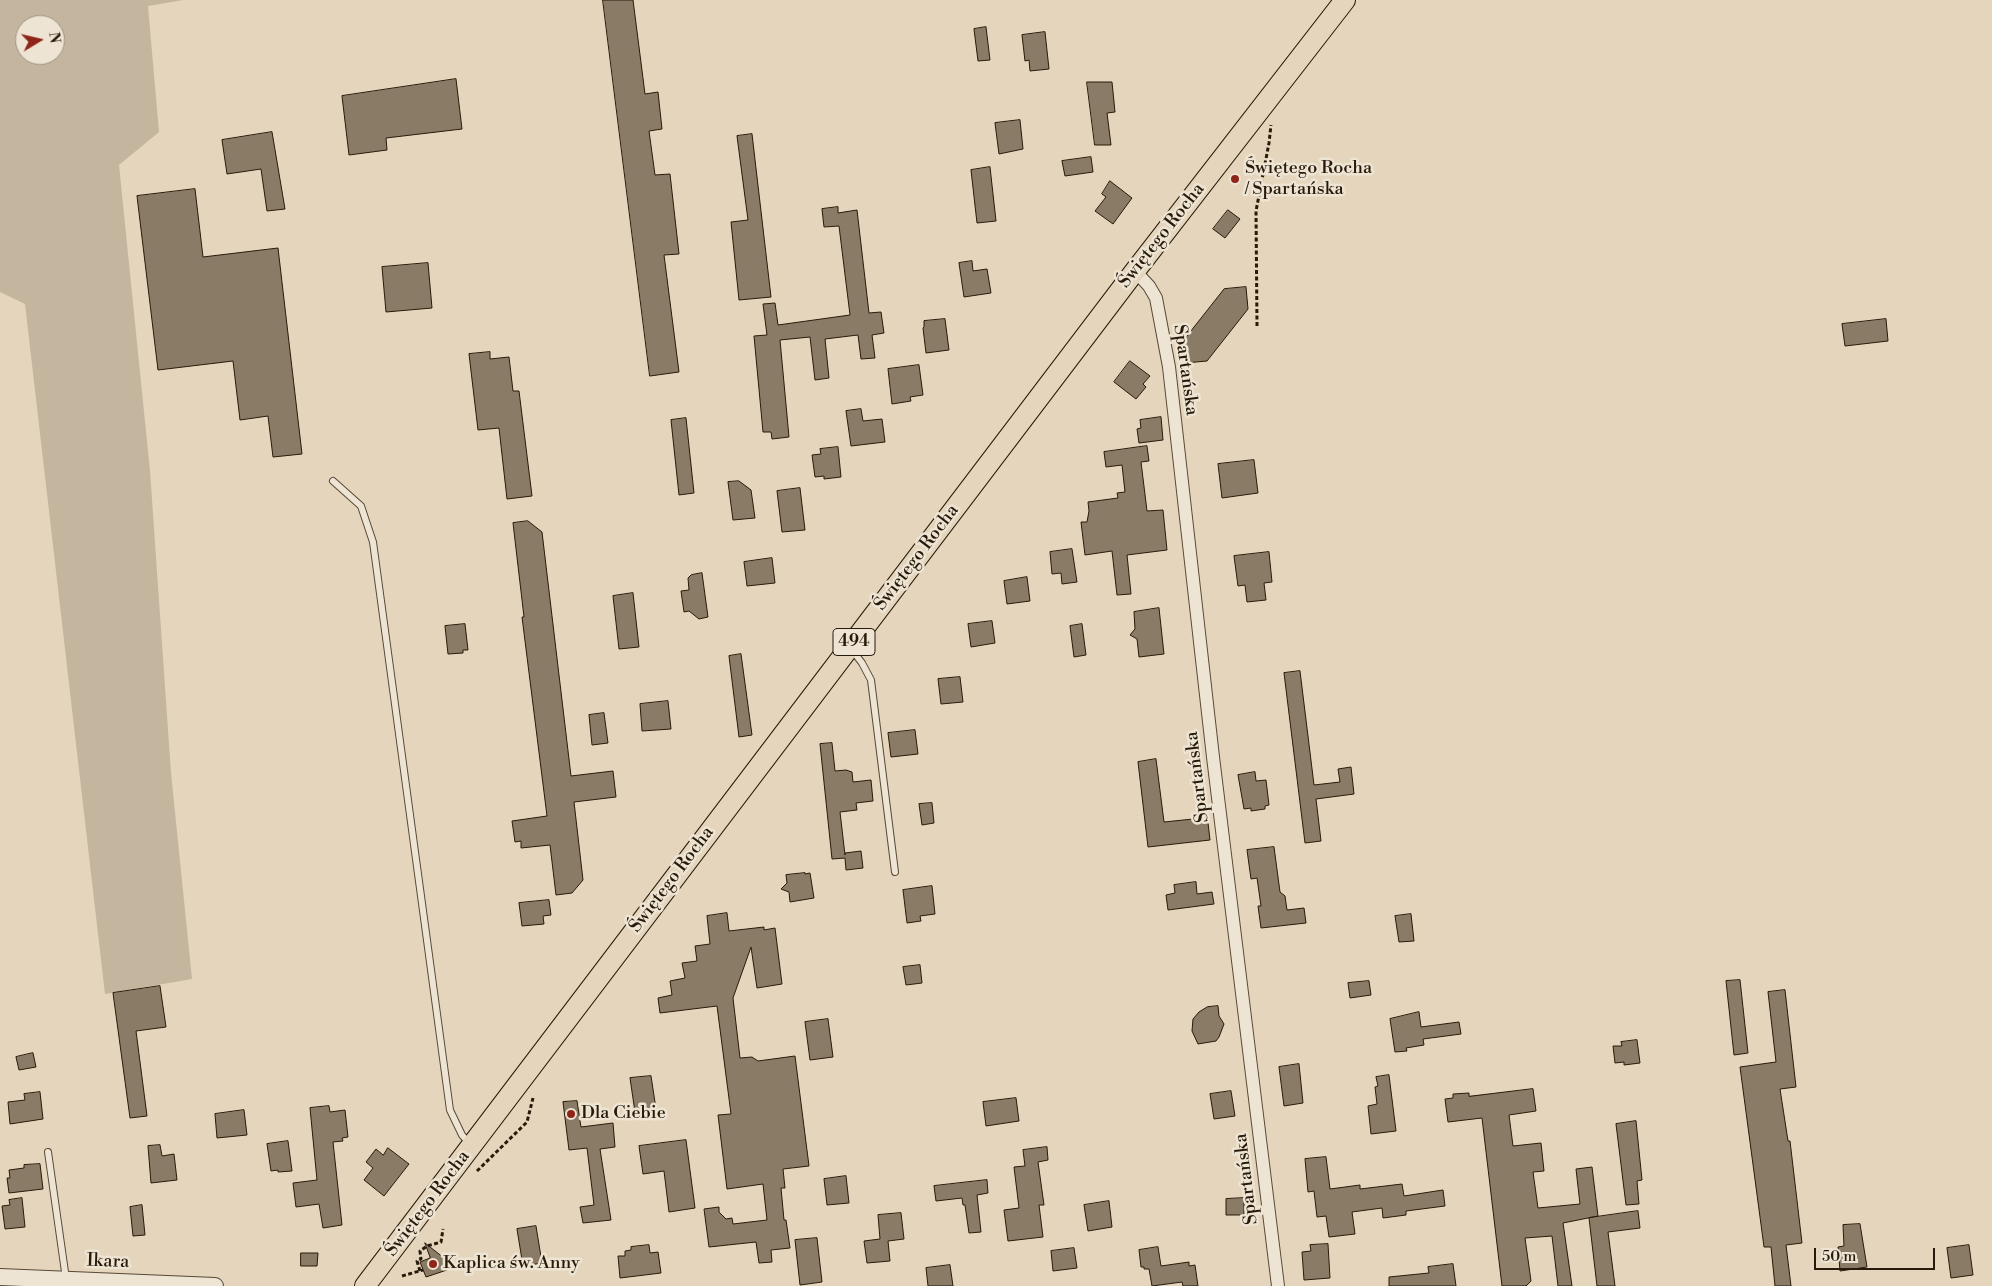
<!DOCTYPE html>
<html>
<head>
<meta charset="utf-8">
<style>
	body { margin:0 }
	#map { position:relative; width:1992px; height:1286px; overflow:hidden; background:#e4d5bc; font-family:"Libre Bodoni",serif }
	canvas { display:block }
	.north { position:absolute; left:15px; top:15px; width:50px; height:50px; box-sizing:border-box; background:#ede4d3; border:1px solid #9e9383; border-radius:50%; rotate:81deg; font-size:14px; font-weight:700; line-height:20px; text-align:center; color:#281a0a }
	.north::after { content:''; display:block; margin:auto; width:18px; height:22px; background:#8f2418; clip-path:polygon(50% 0,100% 100%,50% 72%,0 100%) }
	.scale { position:absolute; left:1814px; top:1248px; width:121px; height:22px; box-sizing:border-box; border:2px solid #281a0a; border-top:0; padding-left:6px; font-size:15px; line-height:18px; white-space:nowrap; color:#281a0a; -webkit-text-stroke:4px #ede4d3; paint-order:stroke }
</style>
</head>
<body>
<div id="map">
<canvas width="1992" height="1286"></canvas>
<div class="north">N</div>
<div class="scale">50 m</div>
</div>
<script>
const c = document.querySelector('canvas').getContext('2d');
c.lineJoin = 'round';
function fillPath(path, color) {
  c.fillStyle = color;
  c.fill(path, 'evenodd');
}
function trace(path, color, width, dash) {
  c.strokeStyle = color;
  c.lineWidth = width;
  c.lineCap = dash ? 'butt' : 'round';
  c.setLineDash(dash || []);
  c.stroke(path);
}
function write(font, color, halo, rows, align = 'center') {
  c.font = font + ' "Libre Bodoni",serif';
  c.lineWidth = 5;
  c.setLineDash([]);
  c.textBaseline = 'middle';
  c.strokeStyle = halo;
  c.fillStyle = color;
  for (const [text, x, y, turn = 0] of rows) {
    c.save();
    c.translate(x, y);
    c.rotate((+turn || 0) * Math.PI / 180);
    c.textAlign = isNaN(turn) ? turn : align;
    if (halo) c.strokeText(text, 0, 0);
    c.fillText(text, 0, 0);
    c.restore();
  }
}
fillPath(new Path2D(`
	M0 0H183L148 6 159 132 119 165 150 471 171 773 192 979 105 994 25 304 0 292ZM25 25H55V55H25Z`), '#c4b59e');
const building = new Path2D(`
	M603 0H633L645 94 658 92 662 129 649 131 655 175 670 174 679 254 664 255 679 372 650 376Z
	M986 27 990 60 978 61 974 29Z
	M1045 32 1049 69 1030 71 1029 60 1025 61 1022 35Z
	M456 79 462 129 386 138 387 150 349 155 342 96Z
	M1087 82H1112L1115 112 1107 113 1111 145H1095Z
	M1020 120 1023 149 999 154 995 123Z
	M272 132 285 209 267 211 261 169 227 174 222 140Z
	M752 134 771 297 739 300 731 222 748 220 737 136Z
	M1091 157 1093 172 1065 176 1062 161Z
	M990 167 996 221 977 223 971 170Z
	M1110 181 1132 198 1113 224 1095 211 1106 197 1102 194Z
	M195 189 203 257 278 248 302 454 273 457 268 416 240 420 233 361 158 370 137 196Z
	M838 207V213L857 210 869 313 881 312 884 333 872 335 875 358 861 359 858 335 825 339 829 378 815 380 810 337 780 340 789 437 772 439 771 432H763L754 336 767 335 763 304 775 303 778 325 850 315 839 226 824 227 822 209Z
	M1228 210 1240 219 1225 238 1213 229Z
	M972 261 973 271 987 269 991 293 964 297 959 263Z
	M428 263 432 308 386 312 382 267Z
	M1246 287 1248 309 1207 361 1185 363 1183 341 1224 289Z
	M945 319 949 350 926 353 923 328 924 327V321Z
	M1886 319 1888 341 1845 346 1842 324Z
	M490 352V359L509 357 513 391H519L532 496 507 499 499 428 478 430 469 354Z
	M1130 361 1150 376 1143 384 1146 387 1136 399 1114 382Z
	M919 365 923 395 910 397 911 401 892 404 888 369Z
	M861 409 863 421 882 419 885 442 851 446 846 411Z
	M1161 417 1163 440 1139 443 1137 429 1141 428 1140 420Z
	M686 418 694 493 679 495 671 420Z
	M1147 446 1149 461 1141 462 1147 511 1163 510 1167 550 1127 555 1131 594 1117 595 1112 551 1085 555 1081 522H1087L1089 511 1088 502 1118 498 1117 493 1125 492 1122 465 1106 467 1104 452Z
	M838 447 841 477 824 479V476L815 477 812 455 821 454 820 449Z
	M1254 460 1258 493 1222 498 1218 464Z
	M739 481 751 490 755 518 733 520 728 482Z
	M800 488 805 530 782 532 777 491Z
	M528 521 542 532 571 776 613 771 616 797 574 802 583 880 572 893 556 895 550 845 521 848V841L515 842 512 821 547 816 522 617H524L513 523Z
	M1072 549 1077 582 1062 584 1061 573 1052 574 1050 552Z
	M1269 552 1272 582 1264 583 1266 600 1247 602 1245 585 1238 586 1234 556Z
	M772 558 775 583 747 586 744 562Z
	M702 573 708 617 699 619 689 611 684 612 681 591 689 590 688 578 691 575Z
	M1027 577 1030 601 1007 604 1004 581Z
	M633 593 639 647 619 649 613 596Z
	M1159 608 1164 654 1139 657 1137 639 1130 635 1135 629 1134 612Z
	M992 621 995 643 971 647 968 624Z
	M465 624 468 650H463V653L448 654 445 626Z
	M1082 624 1086 655 1074 657 1070 626Z
	M741 654 752 735 739 737 729 656Z
	M1300 671 1314 785 1340 782 1338 769 1351 767 1354 794 1316 799 1321 841 1305 843 1284 673Z
	M960 677 963 702 941 704 938 679Z
	M668 701 671 729 642 731 640 704Z
	M604 713 608 743 592 745 589 715Z
	M915 730 918 754 891 757 888 733Z
	M832 743 835 771 846 770 852 772 853 782 871 780 873 801 856 803 857 810 840 812 845 855V853L861 851 863 868 846 870 845 858 832 859 820 744Z
	M1156 759 1164 822 1193 819V816L1207 814 1210 840 1148 847 1138 762Z
	M1255 772 1256 781 1266 780 1269 805 1265 806V809L1251 811V808L1244 809 1238 775Z
	M932 803 934 823 922 825 919 804Z
	M1274 847 1280 892 1285 896 1287 910 1304 908 1306 923 1261 928 1258 906H1261L1257 878 1251 879 1247 850Z
	M805 873V874L810 873 814 898 790 902 789 892 781 889 787 883 786 875Z
	M1196 882 1197 894 1212 892 1214 904 1168 910 1166 895 1175 893 1174 885Z
	M932 886 935 914 920 916 921 921 907 923 903 890Z
	M549 900 551 915 543 916 544 924 522 926 519 903Z
	M727 913 729 931 764 927V930L775 928 782 984 757 988 751 947 733 998 740 1058 752 1057 758 1061 795 1056 809 1166 783 1169 785 1188H781L784 1220H786L790 1248 771 1250 772 1262 759 1263 756 1242 709 1247 704 1209 719 1207V1212L726 1219 732 1218 733 1224 767 1220 763 1184 727 1189 718 1115 731 1114 717 1006 660 1013 658 998 672 995 670 981 685 978 682 963 697 961 695 946 710 944 707 916Z
	M1411 914 1414 941 1399 942 1395 916Z
	M920 965 922 983 906 985 903 967Z
	M1740 980 1748 1053 1734 1055 1726 981Z
	M1369 981 1371 995 1350 998 1348 983Z
	M160 986 166 1027 136 1031 147 1116 130 1118 113 993Z
	M1785 990 1796 1087 1780 1089 1788 1141H1790L1802 1243 1786 1245 1791 1286H1775L1771 1247H1764L1740 1067 1776 1062 1768 992Z
	M1218 1006 1219 1016 1224 1024 1219 1037 1216 1041 1198 1044 1192 1031 1193 1019 1199 1012 1207 1007Z
	M1419 1012 1421 1027 1459 1022 1461 1034 1423 1039 1424 1045 1406 1048 1407 1051 1395 1052 1390 1019Z
	M828 1019 833 1057 810 1060 805 1022Z
	M1637 1040 1640 1063 1624 1065V1062L1615 1063 1613 1046H1622L1621 1042Z
	M33 1053 36 1067 19 1070 16 1057Z
	M1299 1064 1303 1103 1284 1106 1279 1067Z
	M1389 1075 1396 1131 1371 1134 1368 1106 1377 1104 1375 1087 1378 1086 1376 1077Z
	M651 1076 656 1109 635 1112 630 1078Z
	M1533 1089 1536 1111 1509 1115 1513 1146 1541 1143 1544 1171 1533 1172 1538 1208 1580 1204 1576 1169 1592 1167 1598 1216 1563 1223 1572 1286H1558L1552 1236 1525 1238 1531 1281 1526 1286H1502L1482 1118 1448 1122 1445 1099 1453 1098V1094L1469 1093V1096Z
	M1231 1091 1235 1116 1214 1119 1210 1094Z
	M40 1092 43 1119 10 1124 8 1102 25 1100 24 1094Z
	M1016 1098 1019 1121 986 1126 983 1102Z
	M577 1101 581 1127 613 1123 615 1147 600 1149 611 1220 583 1223 580 1207 594 1205 587 1148 569 1150 563 1102Z
	M329 1106 330 1112 345 1110 348 1137 342 1138 343 1141 333 1142 342 1225 323 1228 319 1204 296 1207 293 1183 317 1180 310 1108Z
	M244 1110 247 1135 217 1138 215 1114Z
	M1636 1121 1642 1180 1637 1181 1639 1204 1626 1205 1616 1124Z
	M686 1140 695 1208 669 1212 664 1171 643 1174 639 1146Z
	M288 1141 292 1171 278 1172V1170L271 1171 267 1144Z
	M160 1145 162 1156 174 1154 177 1180 151 1183 148 1146Z
	M1047 1147 1048 1160 1038 1162 1044 1205H1039L1043 1237 1008 1241 1004 1210 1019 1208 1014 1167 1025 1166 1023 1150Z
	M388 1148 409 1164 384 1196 364 1180 373 1168 366 1162 376 1149 383 1155Z
	M1326 1157 1330 1189 1360 1185V1189L1402 1184 1404 1196 1443 1190 1445 1206 1406 1211V1215L1383 1218 1382 1208 1352 1212 1355 1234 1329 1237 1326 1216 1317 1217 1314 1191 1308 1192 1305 1159Z
	M40 1164 43 1189 9 1193 7 1178H10L9 1170 24 1168V1165Z
	M846 1176 849 1203 827 1205 824 1179Z
	M987 1180 988 1193 977 1195 981 1232 969 1233 965 1205H963L962 1198 936 1201 934 1186Z
	M22 1198 25 1227 5 1229 2 1206 10 1205 9 1200Z
	M1244 1198V1215H1226V1199Z
	M1109 1201 1112 1227 1088 1231 1084 1205Z
	M142 1205 145 1235 133 1236 130 1207Z
	M1638 1211 1640 1228 1608 1232 1615 1286H1597L1589 1218Z
	M901 1213 904 1239 888 1241 890 1261 867 1263 864 1241 880 1239 878 1215Z
	M1860 1224 1867 1267 1840 1271 1838 1247 1844 1246 1843 1225Z
	M536 1226 542 1263 523 1266 517 1229Z
	M817 1238 822 1282 800 1285 795 1240Z
	M425 1243 444 1258 447 1270 426 1277 420 1262 430 1258Z
	M1328 1244 1330 1278 1304 1280 1302 1252 1311 1251 1310 1245Z
	M649 1245 650 1253 658 1252 661 1273 620 1278 618 1256H625V1251L631 1250V1247Z
	M1969 1245 1973 1275 1951 1278 1947 1248Z
	M1158 1247 1161 1266 1189 1262V1266L1195 1265 1198 1286H1183L1182 1282 1152 1286 1149 1269H1144V1267H1141L1139 1250Z
	M1074 1248 1077 1268 1053 1271 1051 1251Z
	M301 1253H318L317 1266H301Z
	M1453 1264 1456 1286H1389V1277L1429 1273 1428 1267Z
	M950 1265 953 1286H928L926 1268Z`);
fillPath(building, '#8a7b67');
trace(building, '#281a0a', 1);
const service = new Path2D(`
	M333 481 361 506 373 542 450 1110 462 1135 470 1144
	M852 650 862 663 871 680 895 872
	M48 1152 66 1279`);
const minor = new Path2D(`
	M1135 271 1149 286 1156 298 1169 367 1213 757 1278 1286`);
const tertiary = new Path2D(`
	M0 1277 215 1286`);
const primary = new Path2D(`
	M365 1286 1135 271 1345 0`);
trace(service, '#574936', 8);
trace(minor, '#574936', 14);
trace(tertiary, '#574936', 18);
trace(primary, '#281a0a', 22);
trace(new Path2D(`
	M1257 326 1256 211 1269 143 1271 125
	M477 1171 527 1122 533 1098
	M420 1271 417 1261 421 1259 420 1251 427 1246 441 1242 443 1229
	M402 1276 423 1270`), '#281a0a', 3, [4, 2.5]);
trace(service, '#ede4d3', 6);
trace(minor, '#ede4d3', 12);
trace(tertiary, '#ede4d3', 16);
trace(primary, '#e4d5bc', 20);
for (const [x, y, r, color] of [
	[1235,179,5,"#8f2418"],
	[571,1114,5,"#8f2418"],
	[433,1264,5,"#8f2418"]
]) {
  const dot = new Path2D();
  dot.arc(x, y, r, 0, 2 * Math.PI);
  c.fillStyle = color;
  c.fill(dot);
  trace(dot, '#ede4d3', 2);
}
for (const [x, y, w] of [
	[854,642,42]
]) {
  const box = new Path2D();
  box.roundRect(x - w / 2, y - 13.5, w, 27, 4);
  c.fillStyle = '#ede4d3';
  c.fill(box);
  trace(box, '#281a0a', 1);
}
write('bold 16px', '#281a0a', null, [
	["494",854,642]
]);
write('18px', '#281a0a', '#ede4d3', [
	["Świętego Rocha",1245,169],
	["/ Spartańska",1245,190],
	["Dla Ciebie",581,1114],
	["Kaplica św. Anny",443,1264]
], 'left');
write('18px', '#281a0a', '#ede4d3', [
	["Świętego Rocha",1162,236,-52],
	["Spartańska",1185,370,82],
	["Świętego Rocha",917,558,-53],
	["Spartańska",1198,777,-97],
	["Świętego Rocha",672,880,-53],
	["Spartańska",1247,1179,-97],
	["Świętego Rocha",428,1204,-53],
	["Ikara",108,1262,2]
]);
</script>
</body>
</html>
